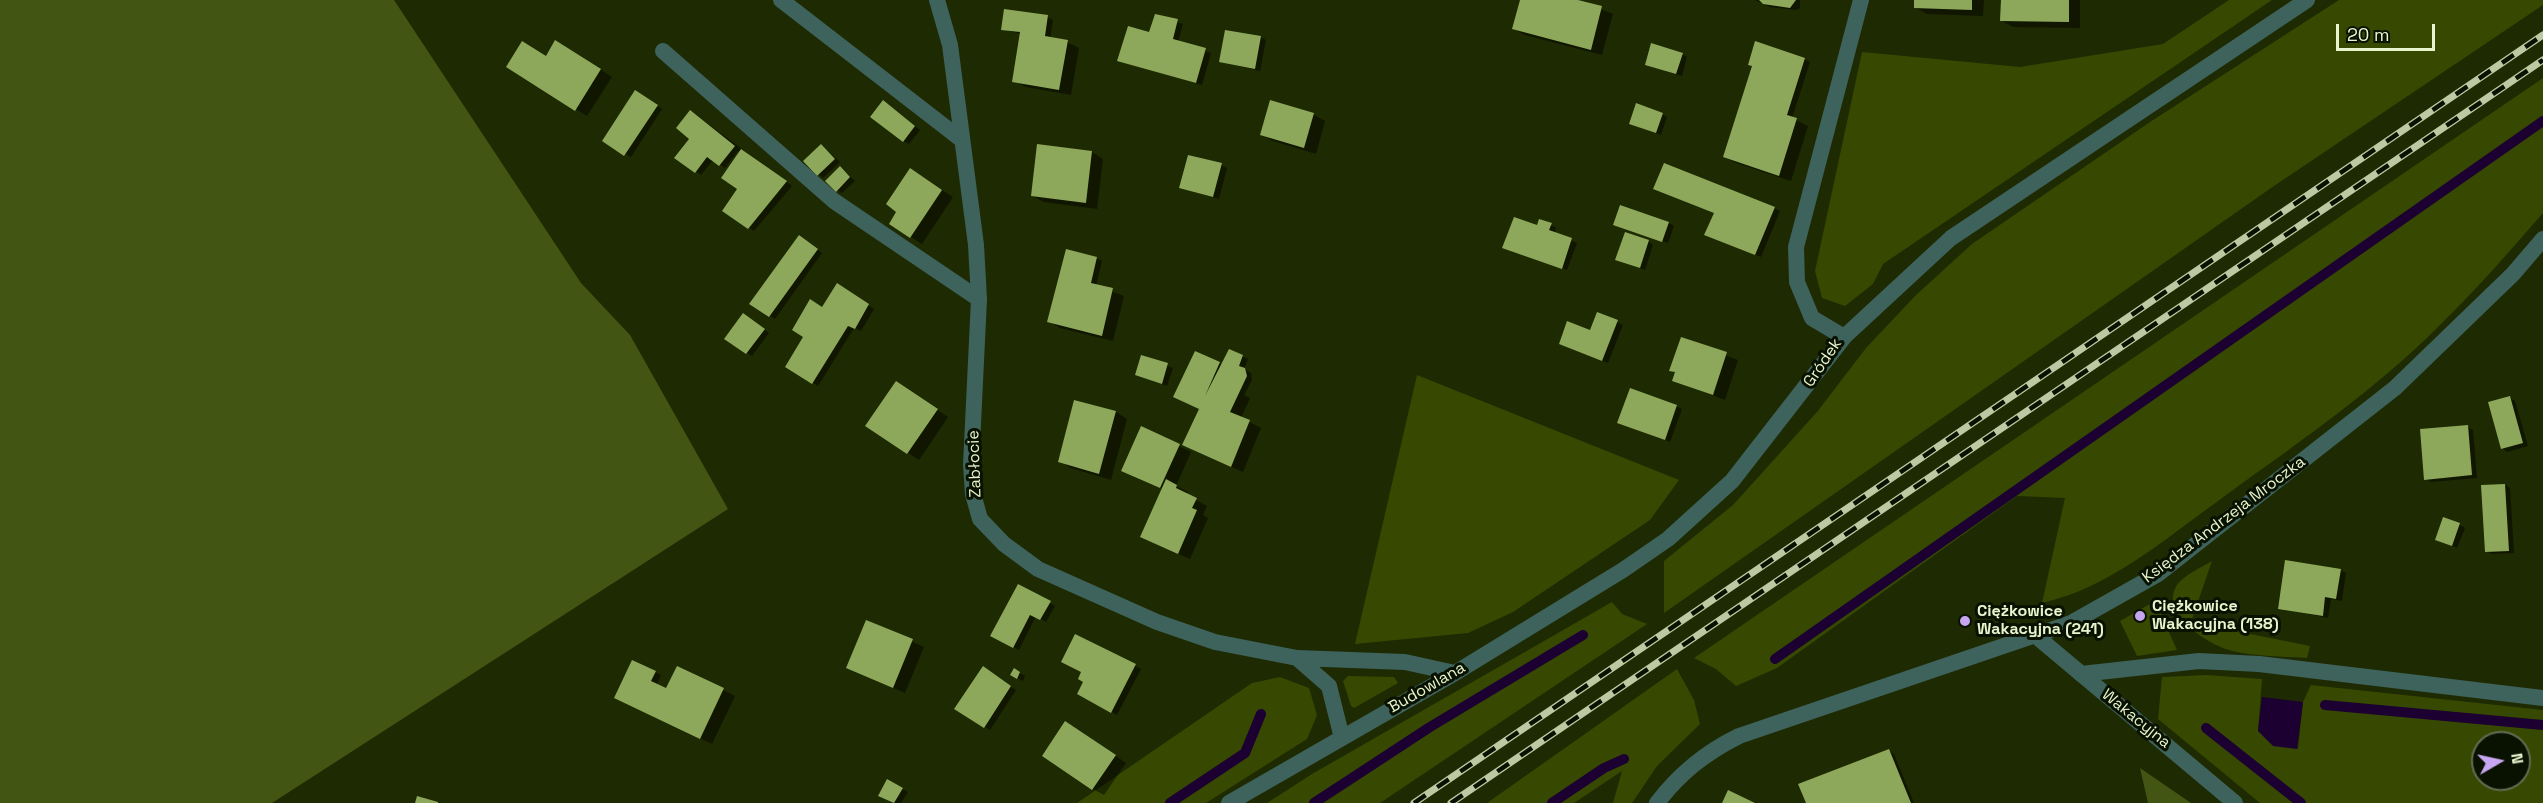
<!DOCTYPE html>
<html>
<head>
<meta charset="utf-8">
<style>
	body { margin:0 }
	#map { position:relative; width:2543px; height:803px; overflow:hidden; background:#1e2a01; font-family:"Space Grotesk",sans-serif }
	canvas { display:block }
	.north { position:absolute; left:2471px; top:731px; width:60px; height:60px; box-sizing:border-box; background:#091100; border:2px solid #626c52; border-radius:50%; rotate:81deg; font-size:16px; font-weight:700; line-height:24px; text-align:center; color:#e7f5ce }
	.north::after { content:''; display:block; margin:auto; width:21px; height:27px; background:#c6a6f0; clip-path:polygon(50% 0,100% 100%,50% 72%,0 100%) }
	.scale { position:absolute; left:2336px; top:24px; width:99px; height:27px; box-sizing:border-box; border:3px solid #e7f5ce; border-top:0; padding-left:8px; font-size:18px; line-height:21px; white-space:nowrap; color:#e7f5ce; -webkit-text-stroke:4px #091100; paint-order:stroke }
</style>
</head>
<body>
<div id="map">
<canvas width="2543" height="803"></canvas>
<div class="north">N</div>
<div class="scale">20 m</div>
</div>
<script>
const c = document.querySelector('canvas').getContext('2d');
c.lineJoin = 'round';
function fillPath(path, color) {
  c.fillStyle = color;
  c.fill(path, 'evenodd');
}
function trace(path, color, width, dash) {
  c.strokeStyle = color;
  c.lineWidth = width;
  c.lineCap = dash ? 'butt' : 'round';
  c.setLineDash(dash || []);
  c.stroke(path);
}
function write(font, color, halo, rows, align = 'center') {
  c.font = font + ' "Space Grotesk",sans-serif';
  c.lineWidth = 6;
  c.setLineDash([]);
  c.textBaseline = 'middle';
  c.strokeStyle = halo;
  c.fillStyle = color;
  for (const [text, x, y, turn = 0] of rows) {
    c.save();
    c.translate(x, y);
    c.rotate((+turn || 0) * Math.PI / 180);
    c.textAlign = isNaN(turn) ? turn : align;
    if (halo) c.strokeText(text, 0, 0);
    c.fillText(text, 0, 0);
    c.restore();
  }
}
fillPath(new Path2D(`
	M2229 0H2272L1883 264 1873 284 1845 306 1822 298 1815 271 1862 52 2020 67 2163 44Z
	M2339 0H2543V5L2271 188 1664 613V561L1733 505 1817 412 1866 348 1916 295 1972 244 2150 122Z
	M2543 78V213C2509 252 2475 291 2438 327 2371 394 2290 448 2214 504 2160 543 2108 588 2042 603L2065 498 2017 496 1777 668 1736 686 1716 669 1694 658Z
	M1417 375 1679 480 1650 520 1513 612 1468 633 1355 644Z
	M2212 561 2191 622 2310 646 2307 658C2283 656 2256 657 2233 651 2210 646 2158 614 2177 585 2184 575 2202 567 2212 561Z
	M2155 601 2177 650 2137 656 2120 621Z
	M1612 602 1622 614 1647 624 1380 803H1267L1312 774Z
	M1677 669 1694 700 1700 724 1657 766 1632 803H1613L1622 771 1574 803H1487Z
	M2207 675 2262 679 2258 731 2298 749 2303 702 2311 685 2543 710V803H2260L2158 719 2162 677ZM2483 743H2519V779H2483Z
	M1348 676 1394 677 1398 683 1354 708 1351 706 1343 681Z
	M1280 677 1309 688 1317 715 1307 739 1206 803H1077L1252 683Z`), '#374901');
fillPath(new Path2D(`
	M0 0H394L581 283 630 335 728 509 272 803H0Z
	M2140 768 2191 803H2148Z`), '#435512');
fillPath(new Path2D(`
	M2262 697 2303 702 2297 749 2273 746 2258 731Z`), '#1b0031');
fillPath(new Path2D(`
	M1521 0H1577L1613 14 1602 55 1525 35 1514 29Z
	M1755 0H1800V8L1796 10 1770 7Z
	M1916 0H1984L1983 16 1927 14 1915 7Z
	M2046 0H2080V28L2013 27 2002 21Z
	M1156 16 1183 24 1178 42 1211 53 1202 85 1119 60 1150 34Z
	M1047 17 1053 20 1050 39 1067 42 1079 48 1071 95 1026 87 1014 81 1021 34 1002 29Z
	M1260 37 1266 40 1260 71 1221 62Z
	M567 48 612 77 587 116 508 67 546 57Z
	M1682 54 1687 57 1682 76 1652 67Z
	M1804 59 1810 62 1792 118 1808 126 1791 181 1736 163 1724 157Z
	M636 92 662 109 631 157 604 141Z
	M1271 102 1314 115 1325 121 1316 154 1273 141 1261 134Z
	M889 105 920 130 909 144 903 141Z
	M1662 114 1667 117 1661 135 1636 126Z
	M696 115 792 186 754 231 724 210 739 189 740 153 738 151 725 168 713 160 701 175 677 157 691 139Z
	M822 146 840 162 823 178 818 174Z
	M1092 152 1103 159 1097 209 1044 202 1033 196Z
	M1221 165 1227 168 1219 199 1181 188Z
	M840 167 855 181 842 193 837 190Z
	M922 177 953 197 922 244 911 237 898 212Z
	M1774 208 1780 211 1761 257 1712 238Z
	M1669 223 1674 226 1668 243 1621 227Z
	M1551 225 1556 228 1555 233 1577 243 1567 270 1510 250 1538 227Z
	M805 240 822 253 775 319 770 316Z
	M1648 241 1653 245 1645 270 1623 262Z
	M1096 258 1102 261 1096 286 1124 296 1113 341 1060 328 1049 321Z
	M842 288 874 309 861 331 854 328 818 386 787 366 823 309Z
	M749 318 769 333 752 356 747 353Z
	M1617 322 1623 325 1608 363 1560 344Z
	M1682 339 1738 360 1725 400 1673 380 1676 373 1671 370Z
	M1195 353 1222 365 1242 356 1248 359 1244 369 1251 373 1252 380 1244 395 1250 398 1241 418 1261 428 1243 472 1195 451 1201 409Z
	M1142 357 1173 368 1167 386 1137 375Z
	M908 390 948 417 919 460 908 453Z
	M2510 398 2515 401 2528 446 2507 452 2502 448Z
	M1075 402 1116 412 1127 419 1111 480 1071 468 1060 461Z
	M1676 406 1682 409 1670 442 1619 423Z
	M2468 427 2473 430 2477 478 2431 482 2426 479Z
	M1141 428 1191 452 1176 486 1188 492 1187 495 1207 506 1203 515 1208 518 1190 559 1154 543 1163 489 1134 477Z
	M2505 485 2510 488 2514 553 2492 554 2486 551Z
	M2459 524 2465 528 2457 548 2436 539Z
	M2340 570 2346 573 2342 601 2331 599 2328 618 2279 608Z
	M1018 586 1055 606 1046 622 1036 616 1019 650 992 635Z
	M867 622 924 647 905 693 848 668Z
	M1075 636 1141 669 1117 715 1079 693 1085 682Z
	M633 662 661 675 657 684 666 690 677 667 735 696 712 744 666 722Z
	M1014 670 1025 676 1023 681 1012 675Z
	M989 672 1016 690 990 730 956 708Z
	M1077 729 1126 763 1104 795 1093 789Z
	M1889 751 1894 754 1914 803H1808Z
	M887 781 908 792 901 803H895L880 795Z`), '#0007');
trace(new Path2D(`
	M1775 659 2543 121
	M2325 705 2543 725
	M2206 728 2301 803
	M1170 803 1245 753 1261 714
	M1314 803 1430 727 1583 635
	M1552 803 1604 768 1624 759`), '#1b0031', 10);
fillPath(new Path2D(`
	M1520 0H1578L1602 6 1591 50 1512 29Z
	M1759 0H1796L1790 8 1763 4Z
	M1914 0H1972V10L1914 8Z
	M2001 0H2069V22L2000 21Z
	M1004 9 1048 15 1045 36 1068 40 1059 90 1012 82 1020 32 1001 30Z
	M1155 14 1178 19 1173 39 1206 48 1196 83 1117 61 1128 26 1149 32Z
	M1225 30 1261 36 1255 69 1219 62Z
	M555 40 601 69 575 111 506 67 522 41 546 56Z
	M1755 41 1805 58 1787 115 1797 118 1779 176 1723 157 1752 66 1748 65Z
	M1651 43 1683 53 1676 74 1645 65Z
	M635 90 658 105 624 156 602 141Z
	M883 100 915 126 903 142 870 117Z
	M1270 100 1314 113 1304 148 1260 135Z
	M1636 103 1663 113 1656 133 1629 124Z
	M690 110 735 146 719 166 707 157 695 173 674 158 689 139 676 128Z
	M821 144 835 159 817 176 803 161Z
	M1037 144 1092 151 1086 203 1031 196Z
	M741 149 787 181 748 229 722 211 737 189 721 178Z
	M1188 155 1222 163 1213 197 1179 188Z
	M1664 163 1775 207 1755 255 1704 235 1714 213 1653 189Z
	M840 166 850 177 836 192 825 181Z
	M910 168 942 190 910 238 889 224 896 212 886 204Z
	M1620 205 1669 222 1662 242 1613 225Z
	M1514 217 1537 225 1539 219 1552 223 1549 230 1572 238 1562 269 1502 248Z
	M1625 232 1649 240 1640 268 1615 260Z
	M799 235 818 249 769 317 749 304Z
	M1066 249 1097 257 1091 283 1113 288 1102 336 1047 322Z
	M837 283 869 304 855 329 848 326 812 384 785 367 803 337 792 330 810 299 822 307Z
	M1597 312 1618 320 1602 361 1559 344 1567 321 1590 330Z
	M743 313 765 329 746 354 724 339Z
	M1681 337 1727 352 1713 395 1672 381 1675 372 1669 371Z
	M1229 349 1243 355 1239 366 1245 368 1247 376 1230 412 1250 420 1231 467 1182 445 1199 409 1173 397 1195 351 1220 362 1205 396Z
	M1141 355 1168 363 1162 384 1135 375Z
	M896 381 938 409 907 454 865 426Z
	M1630 388 1677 405 1665 440 1617 423Z
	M2510 396 2523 443 2501 449 2488 402Z
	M1074 400 1116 411 1099 474 1058 462Z
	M2468 425 2472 475 2424 480 2420 429Z
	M1141 426 1180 444 1160 488 1121 471Z
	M1166 479 1177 485 1176 488 1197 498 1192 508 1197 510 1178 554 1140 537Z
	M2505 484 2509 551 2485 552 2481 485Z
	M2443 517 2460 523 2452 546 2435 540Z
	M2285 560 2341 569 2336 599 2325 597 2323 616 2278 609Z
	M1018 584 1051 601 1040 620 1030 615 1013 648 990 636Z
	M866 620 913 639 893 688 846 668Z
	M1075 634 1136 664 1111 713 1077 694 1083 682 1078 679 1081 672 1061 662Z
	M632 660 656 671 651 681 666 688 677 666 724 688 700 739 614 698Z
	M983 666 1011 686 984 728 954 709Z
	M1014 668 1020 672 1017 679 1010 675Z
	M1065 721 1116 755 1092 790 1042 756Z
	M1889 749 1911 803H1806L1798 784Z
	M887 779 903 788 894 803 878 796Z
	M1728 790 1755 803H1722Z
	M417 796 438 802V803H415Z`), '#8ea85b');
trace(new Path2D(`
	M781 0 962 140
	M663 51 834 201 979 299
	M2081 674 2199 661 2259 664 2543 698`), '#3e625c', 16);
trace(new Path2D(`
	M937 0 950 45 976 245 979 299 971 465 973 494 980 519 1004 544 1038 569 1157 622 1215 642 1297 658 1329 686 1342 738
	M1844 337 1812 318 1797 282 1796 247 1861 0
	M2036 636 2235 803
	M1297 658 1405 662 1455 673
	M1229 803 1455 673 1623 570 1668 539 1732 481 1844 337 1951 238 2307 0`), '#3e625c', 16);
trace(new Path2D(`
	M1657 803C1680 773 1705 753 1739 736L2071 623 2158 574 2395 388 2513 274 2543 239`), '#3e625c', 16);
const rail = new Path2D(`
	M1414 803 2543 35
	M1451 803 2543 60`);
trace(rail, '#bcc9a2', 7);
trace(rail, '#091100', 4.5, [14]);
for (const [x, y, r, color] of [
	[2140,616,6,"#c6a6f0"],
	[1965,621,6,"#c6a6f0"]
]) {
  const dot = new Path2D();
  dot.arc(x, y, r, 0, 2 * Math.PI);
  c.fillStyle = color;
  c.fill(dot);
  trace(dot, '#091100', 2);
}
write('16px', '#e7f5ce', '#091100', [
	["Gródek",1823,363,-56],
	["Zabłocie",975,464,-92],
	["Księdza Andrzeja Mroczka",2224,520,-37],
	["Budowlana",1427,688,-30],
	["Wakacyjna",2136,719,39]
]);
write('bold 16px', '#e7f5ce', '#091100', [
	["Ciężkowice",2152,607],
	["Wakacyjna (138)",2152,625],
	["Ciężkowice",1977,612],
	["Wakacyjna (241)",1977,630]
], 'left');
</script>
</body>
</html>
